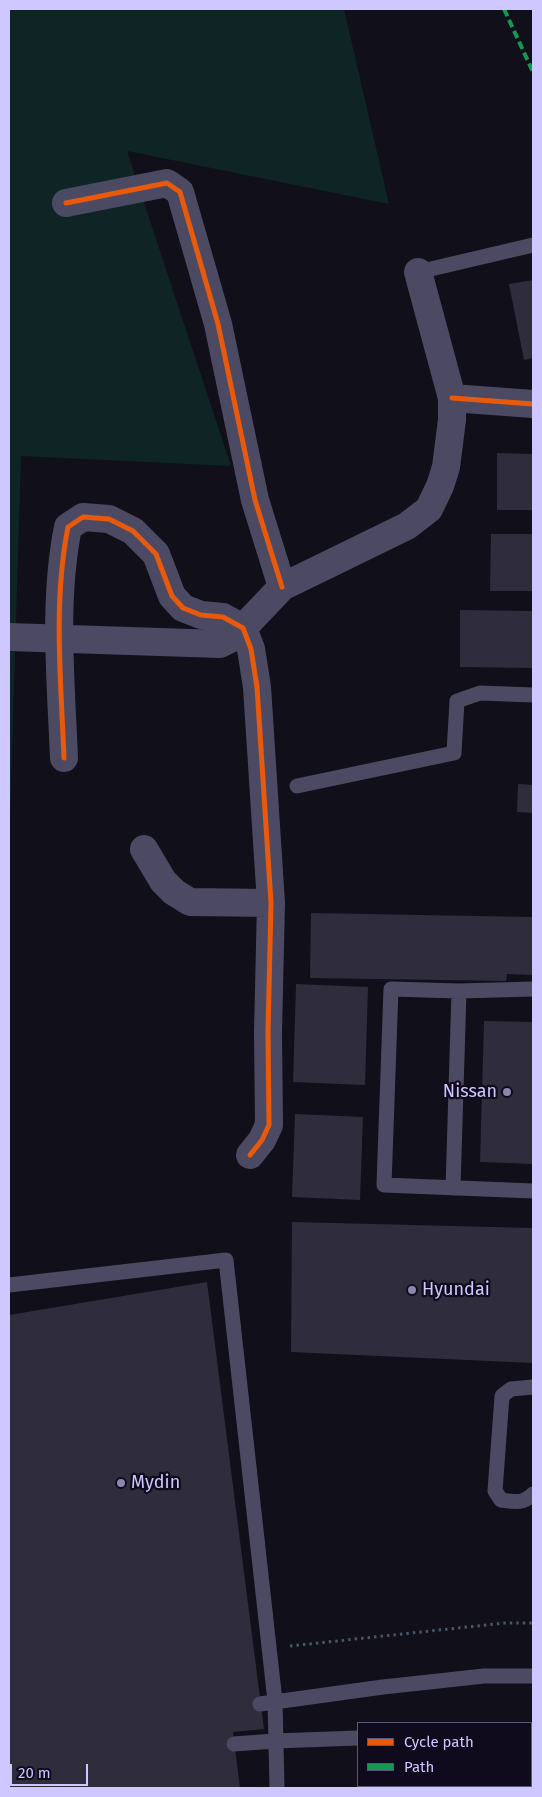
<!DOCTYPE html>
<html>
<head>
<meta charset="utf-8">
<style>
	body { margin:0 }
	#map { position:relative; width:542px; height:1797px; overflow:hidden; background:#110f19; font-family:"Fira Sans",sans-serif }
	canvas { display:block }
	.frame { position:absolute; inset:0; border:10px solid #cfc7ff; pointer-events:none }
	.legend { position:absolute; left:357px; top:1722px; width:175px; height:65px; box-sizing:border-box; background:#0f0b1d; border:1px solid #5c5677; margin:0; padding:6px 9px; list-style:none; font-size:15px; color:#cfc7ff }
	.legend li { display:flex; align-items:center; gap:10px; height:25px }
	.legend b { width:25px; border:1px solid #5c5677 }
	.scale { position:absolute; left:10px; top:1764px; width:78px; height:22px; box-sizing:border-box; border:2px solid #cfc7ff; border-top:0; padding-left:6px; font-size:15px; line-height:18px; white-space:nowrap; color:#cfc7ff; -webkit-text-stroke:4px #0f0b1d; paint-order:stroke }
</style>
</head>
<body>
<div id="map">
<canvas width="542" height="1797"></canvas>
<div class="frame"></div>
<ul class="legend">
<li><b style="height:6px;background:#e8590c"></b>Cycle path</li>
<li><b style="height:6px;background:#139951"></b>Path</li>
</ul>
<div class="scale">20 m</div>
</div>
<script>
const c = document.querySelector('canvas').getContext('2d');
c.lineJoin = 'round';
function fillPath(path, color) {
  c.fillStyle = color;
  c.fill(path, 'evenodd');
}
function trace(path, color, width, dash) {
  c.strokeStyle = color;
  c.lineWidth = width;
  c.lineCap = dash ? 'butt' : 'round';
  c.setLineDash(dash || []);
  c.stroke(path);
}
function write(font, color, halo, rows, align = 'center') {
  c.font = font + ' "Fira Sans",sans-serif';
  c.lineWidth = 4.5;
  c.setLineDash([]);
  c.textBaseline = 'middle';
  c.strokeStyle = halo;
  c.fillStyle = color;
  for (const [text, x, y, turn = 0] of rows) {
    c.save();
    c.translate(x, y);
    c.rotate((+turn || 0) * Math.PI / 180);
    c.textAlign = isNaN(turn) ? turn : align;
    if (halo) c.strokeText(text, 0, 0);
    c.fillText(text, 0, 0);
    c.restore();
  }
}
fillPath(new Path2D(`
	M9 9H344L389 204 127 151 231 466 21 456 9 853Z`), '#0e2425');
fillPath(new Path2D(`
	M533 280V358L524 360 509 284Z
	M497 453 533 454V510H497Z
	M491 534H533V591H490Z
	M460 610 533 611V668L460 667Z
	M518 784 533 785V813L517 812Z
	M311 913 533 917V975L507 974 506 981 310 978Z
	M296 984 368 987 365 1085 293 1082Z
	M484 1021 533 1022V1164L480 1162Z
	M295 1114 363 1117 360 1200 292 1197Z
	M292 1222 533 1228V1363L291 1352Z
	M207 1282 264 1729 233 1732 240 1788H9V1315Z`), '#2f2c3c');
trace(new Path2D(`
	M290 1646 505 1623H533`), '#485665', 3, [2.5, 4]);
trace(new Path2D(`
	M418 272 533 245
	M297 786 454 753 457 701 480 693 533 695
	M459 991 533 989
	M453 1188 459 991 391 989 384 1185 533 1191
	M9 1285 226 1260 275 1701 277 1788
	M533 1387 511 1389 502 1396 495 1491 501 1500C515 1502 523 1504 533 1494
	M260 1704 383 1687 484 1676H533
	M531 1733H533
	M234 1744 275 1741 358 1738`), '#4c4a62', 15);
trace(new Path2D(`
	M66 203 167 183 180 192 218 324 255 500 282 587
	M452 398 533 404
	M9 637 220 644 230 639 243 628 282 587 407 526 429 509 440 486 446 467 452 420V398L418 272
	M64 758C61 682 53 602 68 527L83 517 109 519 133 531 156 554 172 596 183 608 201 615 223 617 243 628 251 649 257 687 271 903 268 1032 269 1125 262 1140 250 1155
	M144 849 163 881 174 892 190 902 271 903`), '#4c4a62', 28);
trace(new Path2D(`
	M504 9 533 72`), '#139951', 4, [8, 4]);
trace(new Path2D(`
	M66 203 167 183 180 192 218 324 255 500 282 587
	M452 398 533 404
	M64 758C61 682 53 602 68 527L83 517 109 519 133 531 156 554 172 596 183 608 201 615 223 617 243 628 251 649 257 687 271 903 268 1032 269 1125 262 1140 250 1155`), '#e8590c', 5);
for (const [x, y, r, color] of [
	[507,1092,5,"#8c87ae"],
	[412,1290,5,"#8c87ae"],
	[121,1483,5,"#8c87ae"]
]) {
  const dot = new Path2D();
  dot.arc(x, y, r, 0, 2 * Math.PI);
  c.fillStyle = color;
  c.fill(dot);
  trace(dot, '#0f0b1d', 2);
}
write('18px', '#cfc7ff', '#0f0b1d', [
	["Nissan",497,1092,"right"],
	["Hyundai",422,1290],
	["Mydin",131,1483]
], 'left');
</script>
</body>
</html>
